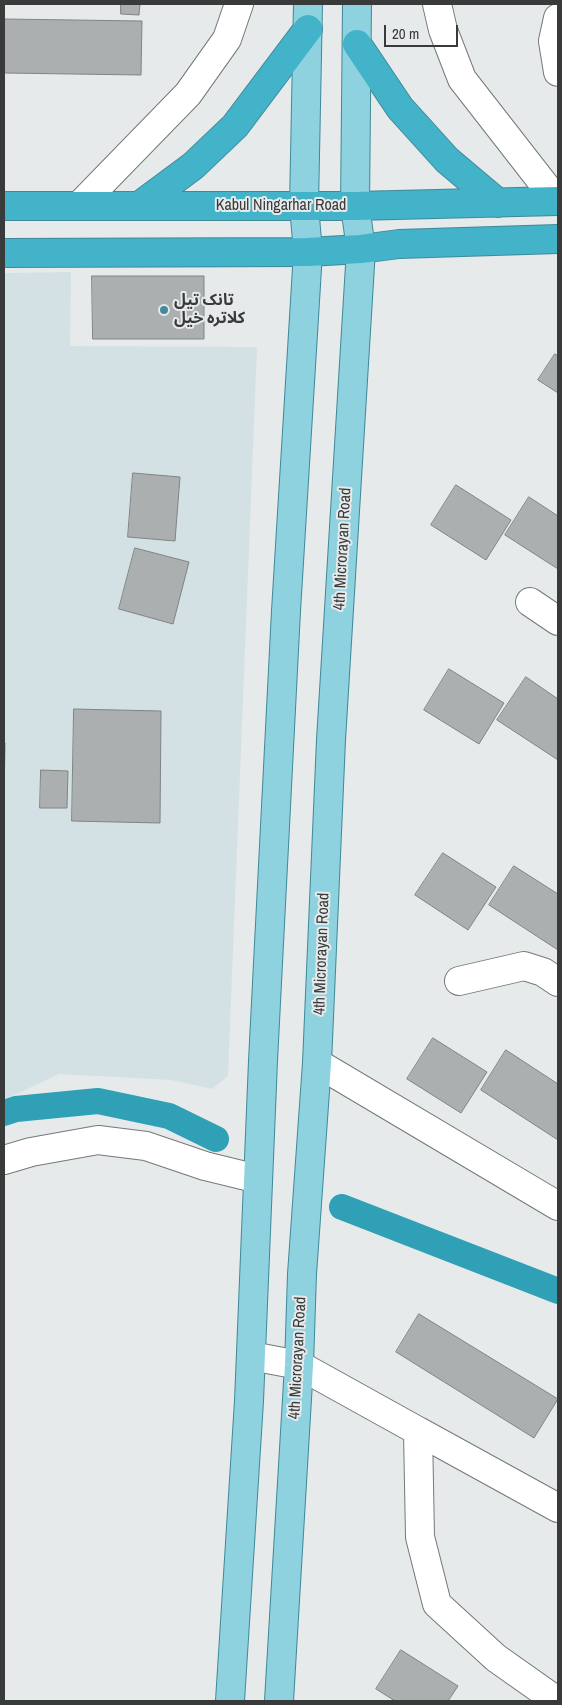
<!DOCTYPE html>
<html>
<head>
<meta charset="utf-8">
<style>
	body { margin:0 }
	#map { position:relative; width:562px; height:1705px; overflow:hidden; background:#e6eaeb; font-family:"Archivo Narrow",sans-serif }
	canvas { display:block }
	.frame { position:absolute; inset:0; border:5px solid #393a3a; pointer-events:none }
	.scale { position:absolute; left:384px; top:25px; width:74px; height:22px; box-sizing:border-box; border:2px solid #393a3a; border-top:0; padding-left:6px; font-size:15px; line-height:18px; white-space:nowrap; color:#393a3a; -webkit-text-stroke:4px #e6eaeb; paint-order:stroke }
</style>
</head>
<body>
<div id="map">
<canvas width="562" height="1705"></canvas>
<div class="frame"></div>
<div class="scale">20 m</div>
</div>
<script>
const c = document.querySelector('canvas').getContext('2d');
c.lineJoin = 'round';
function fillPath(path, color) {
  c.fillStyle = color;
  c.fill(path, 'evenodd');
}
function trace(path, color, width, dash) {
  c.strokeStyle = color;
  c.lineWidth = width;
  c.lineCap = dash ? 'butt' : 'round';
  c.setLineDash(dash || []);
  c.stroke(path);
}
function write(font, color, halo, rows, align = 'center') {
  c.font = font + ' "Archivo Narrow","Noto Sans Arabic",sans-serif';
  c.lineWidth = 4;
  c.setLineDash([]);
  c.textBaseline = 'middle';
  c.strokeStyle = halo;
  c.fillStyle = color;
  for (const [text, x, y, turn = 0] of rows) {
    c.save();
    c.translate(x, y);
    c.rotate((+turn || 0) * Math.PI / 180);
    c.textAlign = isNaN(turn) ? turn : align;
    if (halo) c.strokeText(text, 0, 0);
    c.fillText(text, 0, 0);
    c.restore();
  }
}
fillPath(new Path2D(`
	M71 272 70 346 257 347 228 1076 212 1089 171 1080 59 1074 4 1100V273Z`), '#d4e1e4');
trace(new Path2D(`
	M4 1113 16 1109 98 1101 169 1116 216 1139
	M342 1207 558 1291`), '#2fa0b6', 26);
const building = new Path2D(`
	M121 4H140L139 15 121 14Z
	M4 19 142 21 141 75 4 73Z
	M92 276H204V339H93Z
	M555 354 558 356V393L538 380Z
	M133 473 180 477 175 541 128 537Z
	M456 485 511 520 486 560 431 525Z
	M529 497 558 516V569L505 535Z
	M135 548 189 562 173 624 119 609Z
	M449 669 504 703 479 744 424 710Z
	M526 677 558 699V760L497 720Z
	M74 709 161 711 160 823 72 821Z
	M4 743H5L4 800Z
	M41 770 68 771 67 808H40Z
	M443 853 496 887 468 930 415 895Z
	M514 866 558 894V950L489 905Z
	M433 1038 487 1072 461 1113 407 1079Z
	M506 1050 558 1084V1140L481 1090Z
	M419 1314 558 1399 534 1438 396 1352Z
	M401 1650 458 1686 448 1701H395L376 1689Z`);
fillPath(building, '#abafb0');
trace(building, '#808485', 1);
const minor = new Path2D(`
	M437 4 443 30 462 79 557 201
	M558 18 553 41 558 72
	M79 206 188 94 227 39 239 4
	M530 602 558 621
	M459 981 524 966 543 972 558 982
	M317 1063 558 1206
	M4 1160 31 1152 98 1140 146 1146 205 1166 258 1179
	M251 1356 299 1365 418 1431 420 1537 437 1604 496 1658 557 1701
	M418 1431 558 1508`);
const major = new Path2D(`
	M230 1701 249 1401 263 1061 286 611 308 252 304 206 308 4
	M279 1701 299 1365 302 1274 317 1063 331 740 361 249 355 206 357 4`);
const highway = new Path2D(`
	M357 44 400 108 447 160 498 203
	M4 206H355L558 201
	M139 206 193 166 235 126 308 29
	M4 253 308 252 361 249 399 244 558 239`);
trace(minor, '#757879', 30);
trace(major, '#408998', 30);
trace(highway, '#408998', 30);
trace(minor, '#fff', 28);
trace(major, '#8ed1df', 28);
trace(highway, '#43b3ca', 28);
for (const [x, y, r, color] of [
	[164,310,5,"#468a99"]
]) {
  const dot = new Path2D();
  dot.arc(x, y, r, 0, 2 * Math.PI);
  c.fillStyle = color;
  c.fill(dot);
  trace(dot, '#e6eaeb', 2);
}
write('16px', '#393a3a', '#e6eaeb', [
	["Kabul Ningarhar Road",281,206],
	["4th Microrayan Road",343,549,-87],
	["4th Microrayan Road",322,954,-88],
	["4th Microrayan Road",298,1358,-87]
]);
write('bold 16px', '#393a3a', '#e6eaeb', [
	["تانک تیل",174,301],
	["کلاتره خیل",174,319]
], 'left');
</script>
</body>
</html>
